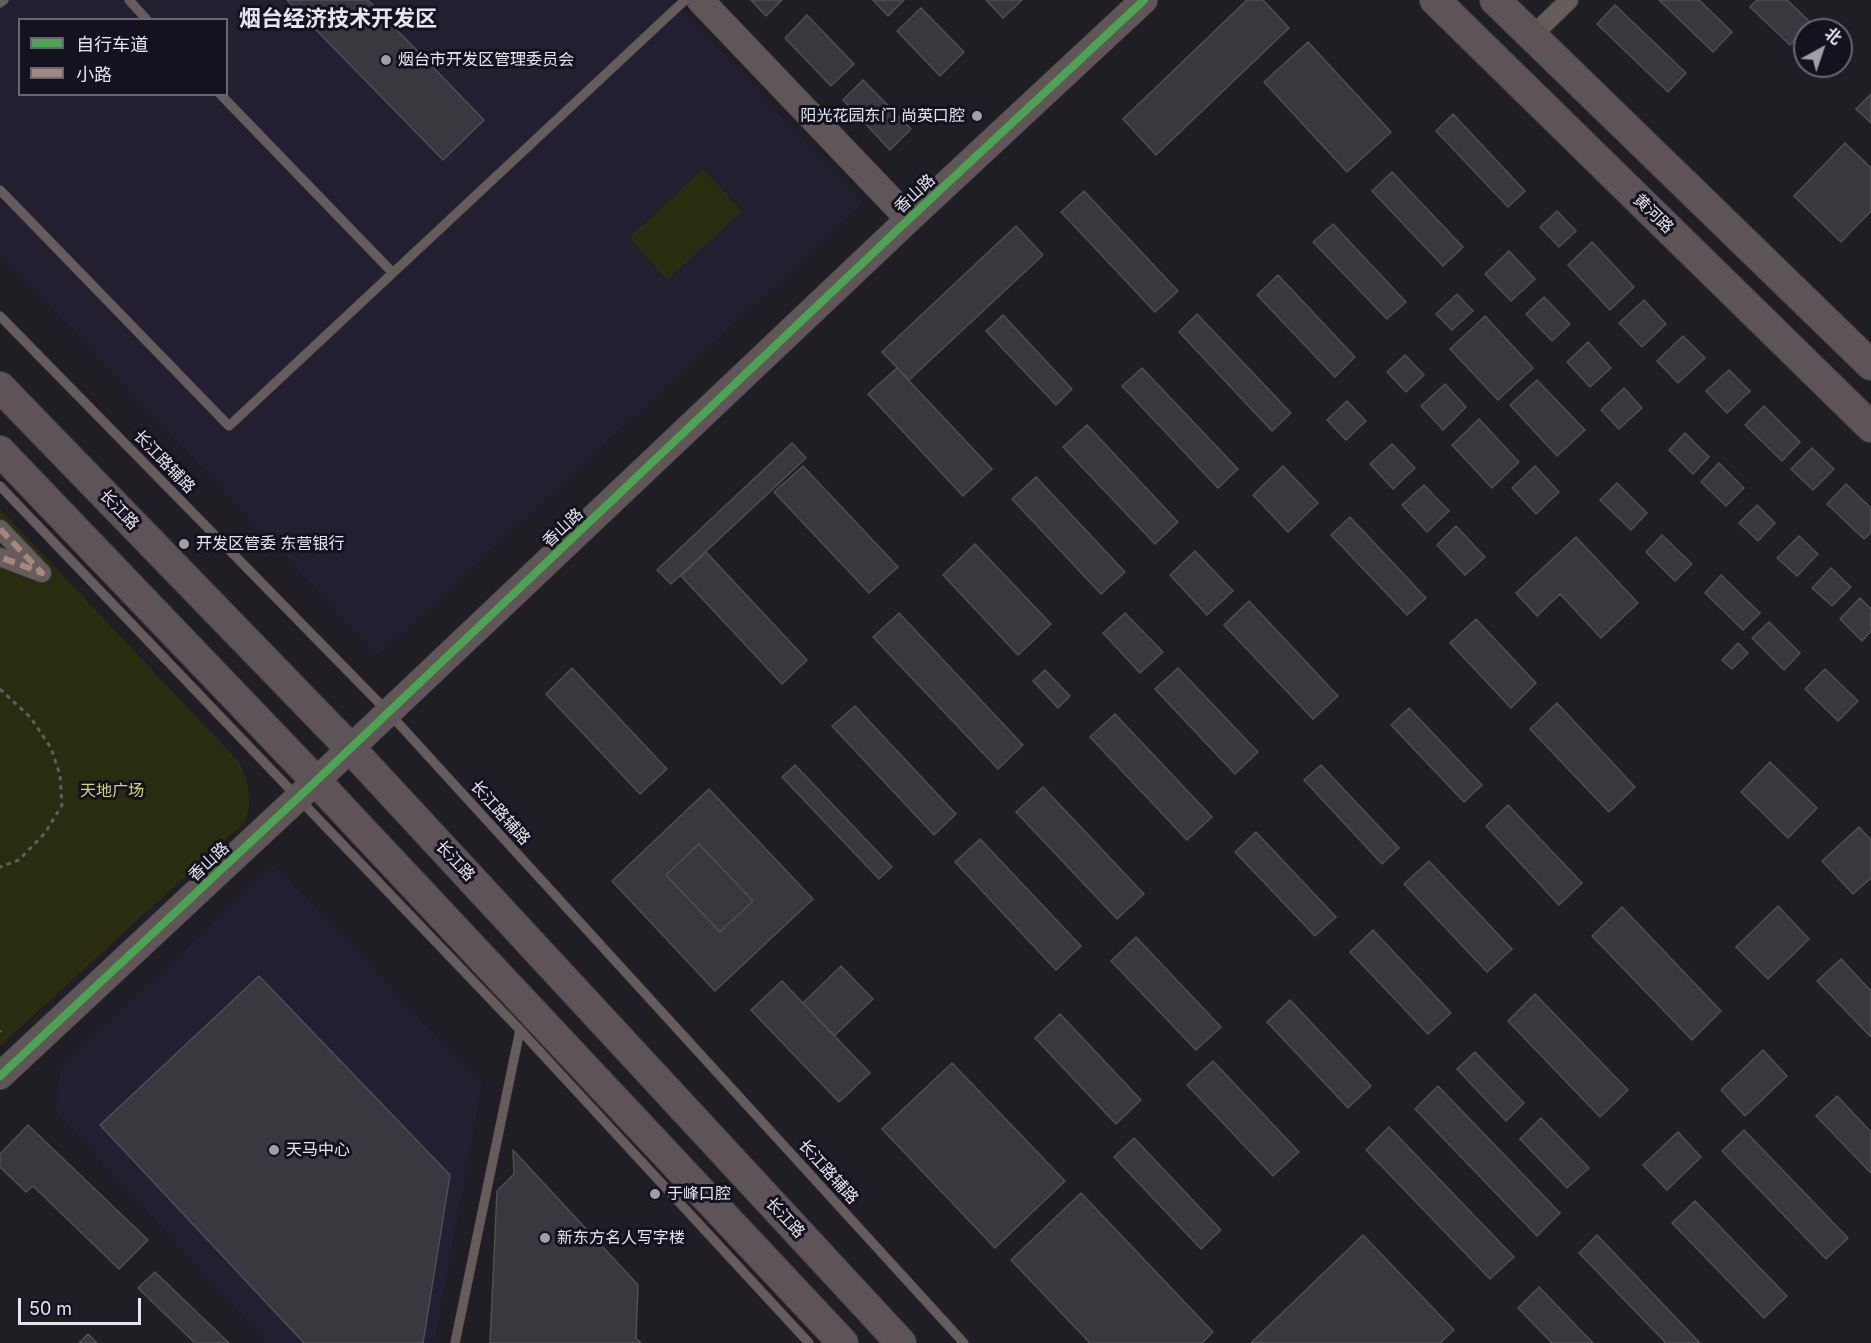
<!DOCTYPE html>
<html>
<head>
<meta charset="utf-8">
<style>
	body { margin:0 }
	#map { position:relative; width:1871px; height:1343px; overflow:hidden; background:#1f1e25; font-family:Inter,"Noto Sans SC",sans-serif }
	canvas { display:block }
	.legend { position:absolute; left:18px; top:18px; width:210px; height:78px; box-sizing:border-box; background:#14121f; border:2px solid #686672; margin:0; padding:8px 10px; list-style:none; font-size:18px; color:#e6e5ef }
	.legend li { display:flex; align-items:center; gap:12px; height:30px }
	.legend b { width:30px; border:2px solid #686672 }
	.north { position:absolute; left:1793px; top:18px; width:60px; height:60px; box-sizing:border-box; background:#14121f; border:2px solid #686672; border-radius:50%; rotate:40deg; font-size:16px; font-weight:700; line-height:24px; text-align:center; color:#e6e5ef }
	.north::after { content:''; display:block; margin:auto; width:21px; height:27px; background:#a09fa8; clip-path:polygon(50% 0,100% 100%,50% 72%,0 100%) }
	.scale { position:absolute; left:18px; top:1298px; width:123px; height:27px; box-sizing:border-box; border:3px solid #e6e5ef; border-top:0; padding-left:8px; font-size:18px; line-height:21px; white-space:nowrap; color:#e6e5ef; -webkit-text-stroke:4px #14121f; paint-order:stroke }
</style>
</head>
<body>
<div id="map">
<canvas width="1871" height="1343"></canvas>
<ul class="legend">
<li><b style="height:8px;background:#4ca352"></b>自行车道</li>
<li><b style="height:8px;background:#a5887d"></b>小路</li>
</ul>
<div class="north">北</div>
<div class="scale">50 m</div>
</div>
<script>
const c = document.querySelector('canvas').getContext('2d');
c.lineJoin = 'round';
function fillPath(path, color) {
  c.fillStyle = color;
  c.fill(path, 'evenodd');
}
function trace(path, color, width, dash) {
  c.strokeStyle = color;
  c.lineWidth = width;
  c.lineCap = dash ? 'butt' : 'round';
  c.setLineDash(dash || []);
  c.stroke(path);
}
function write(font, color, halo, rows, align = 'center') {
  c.font = font + ' Inter,"Noto Sans SC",sans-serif';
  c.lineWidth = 6;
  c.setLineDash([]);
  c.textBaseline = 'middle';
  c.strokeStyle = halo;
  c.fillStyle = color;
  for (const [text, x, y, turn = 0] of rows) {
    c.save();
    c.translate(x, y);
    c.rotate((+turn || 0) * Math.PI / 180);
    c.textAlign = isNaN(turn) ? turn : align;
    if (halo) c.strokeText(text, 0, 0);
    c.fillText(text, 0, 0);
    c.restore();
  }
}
fillPath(new Path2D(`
	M0 0H672L863 203 378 655 0 252ZM20 20H226V94H20Z
	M274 864 482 1085 434 1343H268L55 1110 61 1069Z`), '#221f30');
fillPath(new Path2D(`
	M703 169 742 211 667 280 629 238Z
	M0 509 240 763C249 786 253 798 245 822L0 1046Z`), '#2a2c0f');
const building = new Path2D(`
	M287 0H368L484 120 443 160Z
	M751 0H782L766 16Z
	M873 0H904L888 16Z
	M986 0H1022L1003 18Z
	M1247 0H1263L1289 28 1156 155 1123 119Z
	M1659 0H1699L1732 32 1713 52Z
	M1757 0H1787L1811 23 1790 45 1750 7Z
	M1615 5 1686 73 1668 92 1597 24Z
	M921 8 964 52 940 76 897 31Z
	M807 15 854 64 831 86 785 38Z
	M1308 42 1391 132 1347 172 1264 82Z
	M863 80 911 129 890 150 843 100Z
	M1871 94V123L1856 109Z
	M1453 114 1525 191 1508 207 1436 131Z
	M1845 143 1871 168V211L1841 242 1794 196Z
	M1392 172 1463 247 1443 266 1372 191Z
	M1084 191 1178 291 1155 312 1061 212Z
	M1557 211 1576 231 1559 247 1540 227Z
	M1333 224 1406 302 1387 319 1313 242Z
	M1016 226 1043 255 909 380 882 352Z
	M1592 242 1634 287 1610 310 1568 265Z
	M1509 251 1535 279 1511 301 1485 274Z
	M1278 275 1355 357 1335 377 1257 295Z
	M1457 294 1473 311 1452 330 1436 314Z
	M1544 297 1570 324 1552 341 1526 314Z
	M1644 300 1666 324 1642 347 1619 323Z
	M1197 314 1291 413 1272 431 1179 332Z
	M1003 315 1072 389 1056 405 986 331Z
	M1485 316 1533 368 1498 400 1450 349Z
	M1683 336 1705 358 1678 383 1657 361Z
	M1588 342 1611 368 1590 387 1567 362Z
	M1405 355 1424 375 1406 392 1387 372Z
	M897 368 992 469 963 496 868 394Z
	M1142 368 1238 469 1218 488 1122 386Z
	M1729 370 1750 391 1727 413 1706 391Z
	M1537 380 1585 430 1557 456 1510 405Z
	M1445 384 1466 407 1443 430 1421 406Z
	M1624 388 1642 408 1619 429 1601 410Z
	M1347 401 1366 421 1346 440 1327 420Z
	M1764 406 1800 442 1782 461 1745 425Z
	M1479 419 1519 462 1492 488 1452 445Z
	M1087 425 1178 522 1155 544 1063 447Z
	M1685 433 1709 457 1693 474 1669 450Z
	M792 443 806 458 671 584 657 570Z
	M1392 444 1415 468 1393 489 1370 464Z
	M1812 448 1834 469 1813 490 1791 469Z
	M1719 463 1744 488 1726 506 1701 482Z
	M803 466 898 567 869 593 774 492Z
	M1283 466 1318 503 1288 532 1253 495Z
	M1535 466 1559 492 1536 514 1512 488Z
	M1036 477 1125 572 1101 594 1012 499Z
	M1617 483 1647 513 1631 530 1600 500Z
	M1846 484 1871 508V533L1864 539 1827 504Z
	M1424 485 1449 511 1427 532 1402 505Z
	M1757 505 1775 523 1758 541 1739 523Z
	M1350 517 1426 598 1407 615 1331 535Z
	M1456 526 1485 557 1465 575 1437 545Z
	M1662 535 1692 564 1675 581 1646 552Z
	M1799 536 1818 554 1797 576 1777 558Z
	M1576 537 1638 603 1601 638 1560 594 1537 616 1516 593Z
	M975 544 1051 624 1018 655 943 575Z
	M1195 551 1233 591 1207 615 1170 575Z
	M706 552 807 660 782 684 681 576Z
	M1831 568 1851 587 1832 606 1812 588Z
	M1721 575 1760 613 1743 630 1705 593Z
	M1860 598 1871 609V631L1862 641 1840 619Z
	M1249 601 1338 696 1313 719 1224 625Z
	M899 613 1023 745 998 769 873 637Z
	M1125 613 1163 652 1140 673 1103 633Z
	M1476 619 1536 683 1511 708 1450 643Z
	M1769 622 1800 653 1784 670 1752 638Z
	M1738 643 1748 653 1732 669 1722 660Z
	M572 668 667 769 640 794 546 694Z
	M1178 668 1258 752 1235 774 1155 689Z
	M1825 669 1858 701 1838 721 1805 689Z
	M1045 670 1070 696 1058 708 1033 681Z
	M1557 703 1635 787 1609 812 1530 729Z
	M855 706 956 814 934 835 832 726Z
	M1409 708 1482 785 1464 802 1391 725Z
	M1115 714 1212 817 1187 840 1090 737Z
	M1770 762 1817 808 1788 838 1741 792Z
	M795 765 892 867 879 879 782 777Z
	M1321 765 1399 848 1382 864 1304 780Z
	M1043 787 1144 894 1117 919 1016 812Z
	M709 789 813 899 715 991 612 881ZM699 844 753 901 720 932 666 875Z
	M1508 805 1582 883 1559 905 1486 826Z
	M1859 827 1871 840V878L1853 894 1822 861Z
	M1256 832 1336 917 1315 936 1235 852Z
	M980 839 1081 946 1056 970 955 862Z
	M699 844 753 901 720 932 666 875Z
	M1429 861 1512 949 1487 972 1404 884Z
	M1778 906 1809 939 1768 979 1736 947Z
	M1622 907 1721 1011 1692 1040 1592 936Z
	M1373 930 1451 1013 1428 1034 1350 952Z
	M1136 937 1221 1027 1196 1050 1111 961Z
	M1841 959 1871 991V1037L1817 981Z
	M841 966 873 999 834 1036 803 1003Z
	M259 976 450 1175 423 1343H304L100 1125Z
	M782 981 870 1073 839 1102 751 1010Z
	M1535 994 1628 1090 1600 1117 1508 1021Z
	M1290 1000 1371 1086 1348 1108 1267 1022Z
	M1060 1014 1141 1100 1116 1124 1035 1038Z
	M1763 1050 1787 1076 1745 1116 1721 1090Z
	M1475 1052 1524 1103 1506 1121 1457 1069Z
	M1213 1061 1299 1152 1273 1176 1187 1085Z
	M952 1063 1065 1181 995 1248 882 1129Z
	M1438 1086 1560 1213 1537 1236 1415 1109Z
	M1837 1096 1871 1132V1173L1816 1116Z
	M1541 1118 1589 1168 1567 1188 1520 1139Z
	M28 1125 148 1240 119 1269 33 1186 26 1192 0 1167V1154Z
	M1389 1127 1514 1257 1490 1279 1366 1150Z
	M1744 1130 1848 1238 1826 1259 1722 1151Z
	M1678 1132 1701 1157 1667 1190 1643 1165Z
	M1134 1138 1221 1230 1201 1249 1114 1157Z
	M513 1150 638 1285 636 1338 641 1343H490L497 1191 514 1174Z
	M1081 1193 1213 1332 1202 1343H1090L1011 1260Z
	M1695 1201 1787 1296 1764 1318 1672 1223Z
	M1363 1235 1454 1330 1440 1343H1251Z
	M1597 1235 1700 1343H1666L1579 1253Z
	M155 1272 229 1343H195L138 1288Z
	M1539 1287 1593 1343H1552L1518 1308Z
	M88 1334 97 1343H79Z`);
fillPath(building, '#39383e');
trace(building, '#504e55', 1.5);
const lane = new Path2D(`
	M129 0 147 20
	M0 3 4 0
	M220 94 393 273
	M0 190 229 426 685 0
	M0 316 388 712 964 1343
	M0 486 520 1030 809 1343
	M455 1343 520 1030`);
const street = new Path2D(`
	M1532 36 1569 0
	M0 529 42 573 0 557`);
const secondary = new Path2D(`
	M700 0 909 219
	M0 1076 316 781 909 219 1144 0`);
const primary = new Path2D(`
	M1435 0 1871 427
	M1495 0 1871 365
	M0 387 351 749 901 1343
	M0 451 316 781 843 1343`);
trace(lane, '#3c3b40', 10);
trace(street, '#3c3b40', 20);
trace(secondary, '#3c3b40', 28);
trace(primary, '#3c3b40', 32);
trace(new Path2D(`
	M0 689 31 718 51 748 60 775 62 805 45 833 19 860 0 867
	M0 1031 1 1032`), '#625c5e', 3, [4.5, 4.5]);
trace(lane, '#675c5c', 9);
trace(street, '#675c5c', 18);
trace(secondary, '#605557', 27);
trace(primary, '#5e5457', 30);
trace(new Path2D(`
	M0 529 42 573 0 557`), '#a5887d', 6, [12, 6]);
trace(new Path2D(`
	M0 1076 316 781 909 219 1144 0`), '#4ca352', 8);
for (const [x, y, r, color] of [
	[386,60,6,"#a09fa8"],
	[977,116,6,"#a09fa8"],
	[184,544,6,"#a09fa8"],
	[274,1150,6,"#a09fa8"],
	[655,1194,6,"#a09fa8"],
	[545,1238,6,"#a09fa8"]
]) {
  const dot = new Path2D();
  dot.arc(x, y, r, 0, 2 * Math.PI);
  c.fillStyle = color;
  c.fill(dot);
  trace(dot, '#14121f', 2);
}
write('16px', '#e6e5ef', '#14121f', [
	["烟台市开发区管理委员会",398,60],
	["阳光花园东门 尚英口腔",965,116,"right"],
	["开发区管委 东营银行",196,544],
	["天马中心",286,1150],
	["于峰口腔",667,1194],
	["新东方名人写字楼",557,1238]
], 'left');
write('16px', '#e6e5ef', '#14121f', [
	["香山路",915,194,-43],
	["黄河路",1653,214,44],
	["长江路辅路",164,462,46],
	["长江路",119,510,46],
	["香山路",563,528,-43],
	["长江路辅路",500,813,48],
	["长江路",455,861,47],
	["香山路",209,862,-43],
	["长江路辅路",828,1172,48],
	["长江路",785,1218,47]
]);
write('16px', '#d2d86a', '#14121f', [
	["天地广场",112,791]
]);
write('bold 22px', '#e6e5ef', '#14121f', [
	["烟台经济技术开发区",338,19]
]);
</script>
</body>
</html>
